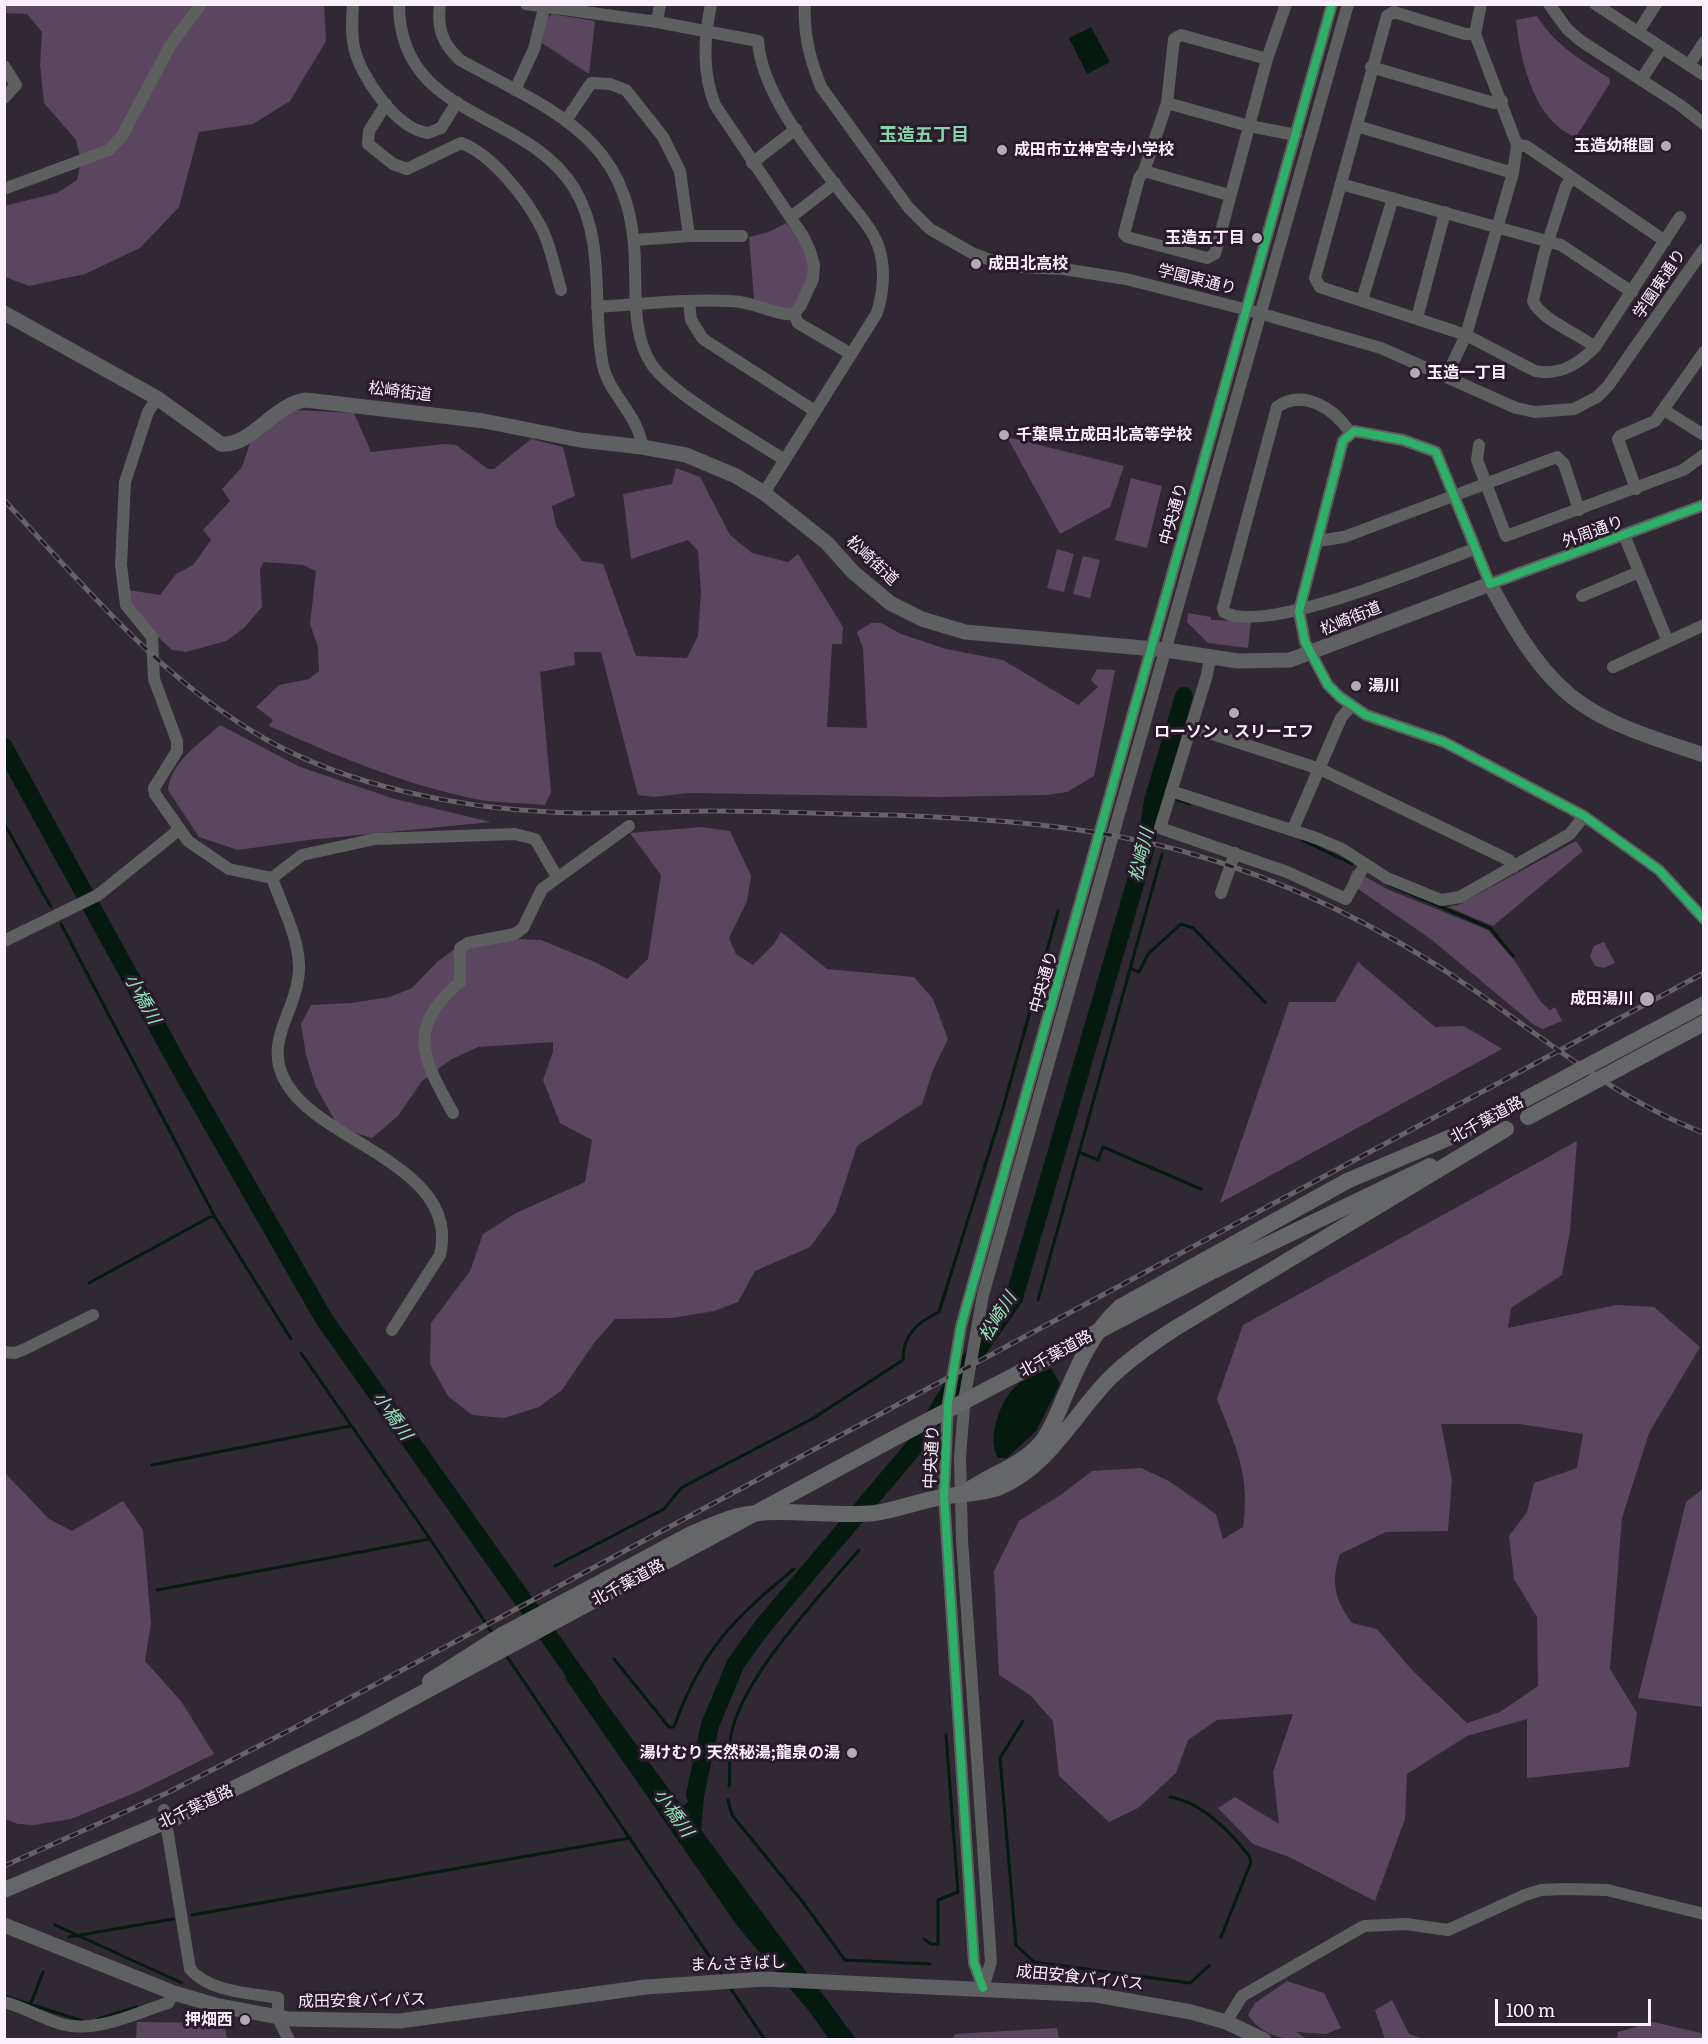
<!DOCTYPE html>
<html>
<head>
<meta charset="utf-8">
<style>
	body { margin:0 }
	#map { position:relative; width:1708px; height:2044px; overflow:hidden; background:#302832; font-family:Literata,serif }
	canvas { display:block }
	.frame { position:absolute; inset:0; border:6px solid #faf0fb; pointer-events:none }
	.scale { position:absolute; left:1495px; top:1999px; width:156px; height:27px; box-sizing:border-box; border:3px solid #faf0fb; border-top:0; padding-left:8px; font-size:18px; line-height:21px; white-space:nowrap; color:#faf0fb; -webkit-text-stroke:4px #2a1b2c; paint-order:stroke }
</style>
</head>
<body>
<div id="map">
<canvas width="1708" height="2044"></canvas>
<div class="frame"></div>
<div class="scale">100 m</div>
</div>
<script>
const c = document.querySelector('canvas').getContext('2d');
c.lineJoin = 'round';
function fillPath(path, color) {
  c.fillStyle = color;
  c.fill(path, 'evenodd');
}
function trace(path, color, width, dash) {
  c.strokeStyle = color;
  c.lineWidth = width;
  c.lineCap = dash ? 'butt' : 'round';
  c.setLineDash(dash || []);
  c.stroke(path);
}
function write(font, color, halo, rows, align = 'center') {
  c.font = font + ' Literata,"Noto Sans JP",serif';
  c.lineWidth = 6;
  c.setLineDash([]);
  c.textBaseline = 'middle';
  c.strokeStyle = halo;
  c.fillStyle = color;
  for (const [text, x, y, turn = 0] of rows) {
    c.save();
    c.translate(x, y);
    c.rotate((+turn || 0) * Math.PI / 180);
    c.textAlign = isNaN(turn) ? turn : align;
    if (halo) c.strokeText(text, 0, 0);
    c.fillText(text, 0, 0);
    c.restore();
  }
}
fillPath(new Path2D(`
	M5 5H324L326 41 290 101 253 124 199 132 179 207 140 248 85 274 29 286 5 277 4 206 57 193 77 180 81 161 76 140 44 103 40 65 42 32 27 14 5 13Z
	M552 14 595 21 589 74 542 43 547 18Z
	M1537 16C1555 45 1581 60 1609 78L1610 83 1576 137C1534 122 1520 59 1516 20Z
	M786 223C815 257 815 270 794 307L785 310 754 299 749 237 769 232Z
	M295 410 354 413 371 452 444 444 456 445 488 469H494L531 439 563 447 575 496 552 506 556 526 582 561 603 564 636 656 687 658 698 636 701 593 698 551 688 540 631 559 623 494 672 484 676 468 700 477 730 535 752 553 788 562 798 554 843 627 842 644H832L827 727 867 728 863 649 857 632 871 623H881L901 634 946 649 1003 660 1078 705 1098 687 1091 680 1097 669 1115 670 1094 776 1067 792 1047 795 940 797 688 793 655 797 638 795 601 652H574L575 665 540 672 551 792 545 805C524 803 501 803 481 800 407 786 337 756 269 726L273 720 256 707 279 685 309 679 319 671 318 647 310 624 316 571 303 565 264 562 260 569 262 607 244 628 226 641 186 652 172 650 141 621 132 608 128 590 160 595 176 574 193 565 211 540 203 530 230 501 222 489 242 467 250 443 258 434Z
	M1007 437 1124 466 1110 507 1060 534Z
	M1131 478 1162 486 1147 548 1115 540Z
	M1057 549 1074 554 1064 592 1047 588Z
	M1083 556 1100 560 1090 598 1073 594Z
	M1188 613 1211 617V620L1251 621 1248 648 1208 643 1187 622Z
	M220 725 300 767 395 799 491 822 308 840 238 850 199 837 168 790C170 762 201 743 220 725Z
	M702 827 730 831 751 876 747 901 729 938 736 954 753 965 774 944 781 932 827 969 914 977 933 999 948 1039 933 1070 922 1104 857 1146 835 1213 810 1247 755 1271 738 1302 714 1311 672 1318 615 1319 594 1343 562 1390 539 1407 504 1418 472 1415 448 1396 430 1364 431 1323 470 1271 483 1234 516 1213 585 1182 592 1140 560 1123 543 1080 553 1052V1042L478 1047 452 1059 422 1081 398 1116 372 1138 339 1128 316 1087 306 1055 301 1024 311 1005 351 1003 390 997 412 988 437 962 471 937 541 940 595 962 627 979 648 959 661 875 630 833Z
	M1576 841 1583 851 1493 926 1448 907 1458 905Z
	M1353 870 1387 889 1488 930 1514 960 1541 1002 1550 1010 1555 1007 1562 1021 1543 1029 1534 1025 1432 940 1348 882Z
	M1604 942 1615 963 1604 968 1595 966 1590 956 1594 946Z
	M1358 962 1435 1027 1464 1026 1502 1049 1220 1203 1289 1002H1335Z
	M1577 1141 1570 1231 1562 1275 1511 1308 1508 1328 1616 1305 1654 1307 1700 1347 1649 1433 1622 1518 1610 1669 1637 1713 1629 1767 1527 1778V1719L1467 1736 1407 1774 1405 1819 1375 1901 1289 1857 1253 1844 1218 1808 1235 1797 1279 1824 1273 1772 1293 1714 1217 1720 1188 1740 1176 1773 1138 1808 1109 1822 1059 1776 1053 1721 1030 1695 999 1675 994 1571 1019 1521 1062 1494 1092 1471 1141 1468 1169 1481 1216 1514 1223 1539 1243 1527C1251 1476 1235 1445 1217 1399L1243 1325ZM1441 1424H1520L1583 1434 1577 1468 1534 1483 1527 1512 1509 1536 1514 1579 1537 1617 1538 1686 1500 1712 1467 1723 1412 1670 1377 1629 1352 1623C1335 1599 1330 1583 1340 1554L1386 1532 1448 1531 1452 1480Z
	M5 1473 49 1519 72 1531 123 1501 143 1530 151 1623 145 1661 181 1701 214 1754 139 1791 71 1819 34 1825 18 1824 5 1819Z
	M1703 1489V1707L1638 1698 1686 1502Z
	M1287 1981 1324 1993 1341 2028 1326 2034 1296 2032 1307 2039C1283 2040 1262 2036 1248 2015L1255 2003Z
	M1392 2000 1409 2034 1423 2039H1385L1375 2010Z
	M137 2022 224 2023 227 2039H136Z
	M1653 2022 1701 2033 1703 2039H1617L1618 2032Z
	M1057 2028 1059 2039H953L955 2034Z`), '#5b465f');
fillPath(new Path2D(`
	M1091 27 1110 62 1087 74 1069 38Z
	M1051 1368 1060 1384 1036 1431 1007 1458H998C986 1438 1000 1400 1017 1385 1026 1378 1041 1373 1051 1368Z
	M581 1669 682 1807 688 1802 695 1753 705 1786 701 1830 856 2039H829L809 2011 738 1927 565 1678Z`), '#041a0e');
trace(new Path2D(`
	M1176 799 1190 804
	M4 823 51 907
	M1302 840 1352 864
	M1390 885 1490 928 1513 956
	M61 924 215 1217
	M1130 968 1139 972 1148 954 1181 924 1193 928 1265 1002
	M1079 1152 1098 1160 1103 1147 1201 1189
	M89 1283 210 1217H215L291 1339
	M1038 1300 1162 854
	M301 1353 430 1539 493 1634
	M152 1465 350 1426
	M555 1566 664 1509 681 1488 812 1419 903 1360C903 1334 918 1322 939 1312L1003 1108 1058 911
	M157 1590 430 1539
	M506 1655 724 1978
	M614 1659 669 1727H674C701 1651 732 1620 794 1569
	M1023 1721 1000 1758 1016 1945 1034 1962 1190 1983 1209 1966
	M729 1786C731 1769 728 1751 731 1735 742 1677 820 1596 859 1550
	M1170 1797C1201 1802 1230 1831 1249 1856L1251 1862 1221 1937
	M728 1800 732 1815 802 1901 845 1960 930 1964
	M192 1915 630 1838
	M55 1925 182 1983
	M69 1937 173 1919
	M924 1939 931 1944H938V1900L958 1892 946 1735
	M729 1986 765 2040
	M4 1996 83 2021
	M31 2003 43 1972
	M98 2019 137 2007`), '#041a0e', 3);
trace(new Path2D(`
	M4 747 185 1077 324 1319 589 1693
	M695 1795 710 1725 736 1663 763 1626 921 1439 955 1382 1014 1298 1145 850 1153 801 1184 696`), '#041a0e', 18);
trace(new Path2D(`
	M353 4C352 19 351 33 354 47 360 76 396 129 428 133L441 128 457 102
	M399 4C399 120 526 109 574 188 607 242 591 307 603 366 610 396 639 415 642 447
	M440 4C437 29 442 43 460 60 558 114 634 138 635 267 636 299 633 337 652 365 673 395 751 438 785 460
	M526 4 657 22 758 41C762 95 812 154 844 196 856 211 871 227 878 245 886 268 884 290 877 313L764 493
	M805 4C803 34 810 59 821 87L908 207 930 229 972 253 993 261 1021 267 1063 269 1126 279 1248 310 1381 348 1516 408 1535 412 1574 409 1597 397 1608 386 1704 249
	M1549 4 1567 29 1581 41 1680 105 1704 124
	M1595 4 1704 75
	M657 22 660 4
	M1638 32 1656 4
	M1475 34H1465L1394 12 1387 16 1315 278 1320 287 1466 335 1535 371C1559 376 1578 365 1595 347L1680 217
	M1267 59 1181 35 1174 39 1167 103 1144 171 1139 178 1124 234 1127 237 1207 258 1215 254 1267 59 1286 4
	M1689 65 1704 42
	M4 66 16 85 4 98
	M1371 67 1494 103 1502 101
	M1641 80 1662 48
	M515 90 534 49 545 4
	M1167 103 1249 126 1296 135
	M386 104 369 131 368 144 393 164 407 169 461 143C492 154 527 199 542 229 551 247 555 270 561 290
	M567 119 591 83 610 84 626 90 663 137 680 171 689 236
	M1357 126 1513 173
	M1517 145 1526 146 1665 241
	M752 163 796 129
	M1144 171 1229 195
	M1572 178 1566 186 1544 254 1533 301C1540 319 1579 334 1595 347
	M1341 184 1561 245 1632 292
	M4 189 109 150 122 136 170 46 201 4
	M791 217 835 183
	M635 240 689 236H742
	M1362 300 1393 198
	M689 302 691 320 703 339 815 411
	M597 307C642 304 687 299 731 301 753 301 775 316 794 314L801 305 813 279 814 265 810 251 803 236 715 105C702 72 704 39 711 4
	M794 314 798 323 851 354
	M1417 318 1445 212
	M1446 377 1466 335 1513 173 1517 145 1475 34 1481 4
	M157 398 148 412 125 482 121 565 126 605 152 637 154 679 177 741V751L154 788 155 794 188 841 229 869 272 878
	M1664 410 1704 435
	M1350 433C1336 410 1304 388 1277 407L1223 608 1224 612C1265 636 1428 566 1474 549
	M1479 445 1477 460 1506 536 1683 470 1704 455
	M1636 489 1618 439 1620 436 1655 421 1704 352
	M1704 505 1490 584 1436 452 1403 440 1354 431 1343 441 1299 611 1305 642 1328 685 1340 697 1366 715 1444 742 1584 816 1659 870 1704 919
	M1624 535 1668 642
	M1318 541 1344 537 1557 457 1564 464 1579 510
	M1582 596 1639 572
	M1210 657 1207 675 1160 828 1287 872 1346 899 1365 864
	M1613 667 1704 625
	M1191 727 1320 769 1509 860 1514 867
	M1171 791 1316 838 1342 849 1387 878 1441 900 1460 897 1570 834 1584 816
	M1293 829 1341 718 1351 706
	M272 878C282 906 298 936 299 965 300 1014 254 1045 294 1094 337 1146 460 1171 440 1255L392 1330
	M272 878 302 855 375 839 515 834 535 839 557 877
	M1221 893 1235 853
	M4 941 98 895 180 829
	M453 1113C423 1059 405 1028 460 982V948L468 943 515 934 523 928 542 889 629 826
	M4 1352 15 1353 25 1349 93 1315
	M164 1810 190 1969C209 1992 250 1993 278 1998V2018L289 2040
	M983 1988 974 1963 944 1496 948 1403 961 1326 1332 4
	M983 1988 991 1962 962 1540 960 1457 965 1395 983 1295 1348 4
	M4 2002C24 2007 41 2018 61 2024 95 2034 135 2013 168 2003L174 1993
	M1226 2022 1242 1996 1364 1926 1406 1924 1448 1930 1525 1895 1541 1890 1567 1889 1607 1890 1704 1914`), '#5e6060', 12);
trace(new Path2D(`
	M4 313 157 398 221 444C251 447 274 404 306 400L484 421 580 440 642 447 686 455 736 476 764 493 827 543 853 572 890 603 922 619 965 632 1166 650 1238 661 1290 660 1490 584C1510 621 1532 661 1563 689 1600 724 1657 739 1704 755
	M4 1925 174 1993 215 2005 289 2019 400 2021 646 1987 764 1979 1096 1995 1191 2012 1226 2022 1264 2040`), '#5f6061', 15);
trace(new Path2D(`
	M1215 1270 1430 1166
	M964 1493C989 1474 1019 1468 1041 1443 1051 1431 1058 1412 1064 1398 1079 1363 1092 1333 1120 1307L1347 1181 1465 1131
	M430 1681 502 1635 691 1534C706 1528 722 1520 738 1516 783 1506 830 1518 875 1513 897 1510 919 1501 942 1497 961 1493 980 1495 1000 1487 1049 1466 1073 1416 1109 1379 1128 1360 1151 1344 1174 1329L1506 1129`), '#656667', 16);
const rail = new Path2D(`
	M4 500C85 587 163 682 269 741 350 786 459 808 551 812 605 815 658 811 712 811 772 811 832 814 892 815 990 819 1086 825 1182 851 1286 880 1383 927 1471 988 1546 1040 1618 1100 1704 1133
	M4 1866 167 1793 292 1729 1704 973`);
trace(rail, '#656366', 5);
trace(rail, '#2a1b2c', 3, [9]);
trace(new Path2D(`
	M1528 1117 1704 1023
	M1488 1119 1704 1004
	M4 1890 174 1818 361 1726 889 1441 1215 1270`), '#656667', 16);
trace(new Path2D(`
	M1704 505 1490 584 1436 452 1403 440 1354 431 1343 441 1299 611 1305 642 1328 685 1340 697 1366 715 1444 742 1584 816 1659 870 1704 919
	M983 1988 974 1963 944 1496 948 1403 961 1326 1332 4`), '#2db169', 8);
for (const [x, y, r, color] of [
	[1666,146,6,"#b3aab5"],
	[1002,150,6,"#b3aab5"],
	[1257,238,6,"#b3aab5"],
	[976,264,6,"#b3aab5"],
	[1415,373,6,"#b3aab5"],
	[1004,435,6,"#b3aab5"],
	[1356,686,6,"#b3aab5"],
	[1234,713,6,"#b3aab5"],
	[1647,999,8,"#b3aab5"],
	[852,1753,6,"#b3aab5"],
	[245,2020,6,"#b3aab5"]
]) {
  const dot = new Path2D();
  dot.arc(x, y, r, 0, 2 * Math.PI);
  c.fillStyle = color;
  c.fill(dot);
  trace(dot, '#2a1b2c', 2);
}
write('bold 16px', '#faf0fb', '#2a1b2c', [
	["玉造幼稚園",1654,146],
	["成田市立神宮寺小学校",1014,150,"left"],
	["玉造五丁目",1245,238],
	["成田北高校",988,264,"left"],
	["玉造一丁目",1427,373,"left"],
	["千葉県立成田北高等学校",1016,435,"left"],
	["湯川",1368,686,"left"],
	["ローソン・スリーエフ",1234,732,"center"],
	["成田湯川",1634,999],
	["湯けむり 天然秘湯;龍泉の湯",840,1753],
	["押畑西",233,2020]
], 'right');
write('16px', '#faf0fb', '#2a1b2c', [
	["学園東通り",1197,280,14],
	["学園東通り",1660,284,-56],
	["松崎街道",400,392,7],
	["中央通り",1174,514,-74],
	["外周通り",1593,532,-20],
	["松崎街道",872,561,43],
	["松崎街道",1351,619,-22],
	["中央通り",1044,982,-74],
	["北千葉道路",1487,1120,-28],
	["北千葉道路",1056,1354,-28],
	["中央通り",932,1457,-87],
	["北千葉道路",628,1583,-28],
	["北千葉道路",196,1807,-25],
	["まんさきばし",738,1964,-2],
	["成田安食バイパス",1080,1978,6],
	["成田安食バイパス",362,2001,-1]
]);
write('bold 18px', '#85d3a7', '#2a1b2c', [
	["玉造五丁目",924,136]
]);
write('italic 18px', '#90e7b6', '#2a1b2c', [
	["松崎川",1142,855,-77],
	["小橋川",142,999,61],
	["松崎川",998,1317,-58],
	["小橋川",392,1416,55],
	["小橋川",673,1813,55]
]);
</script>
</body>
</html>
